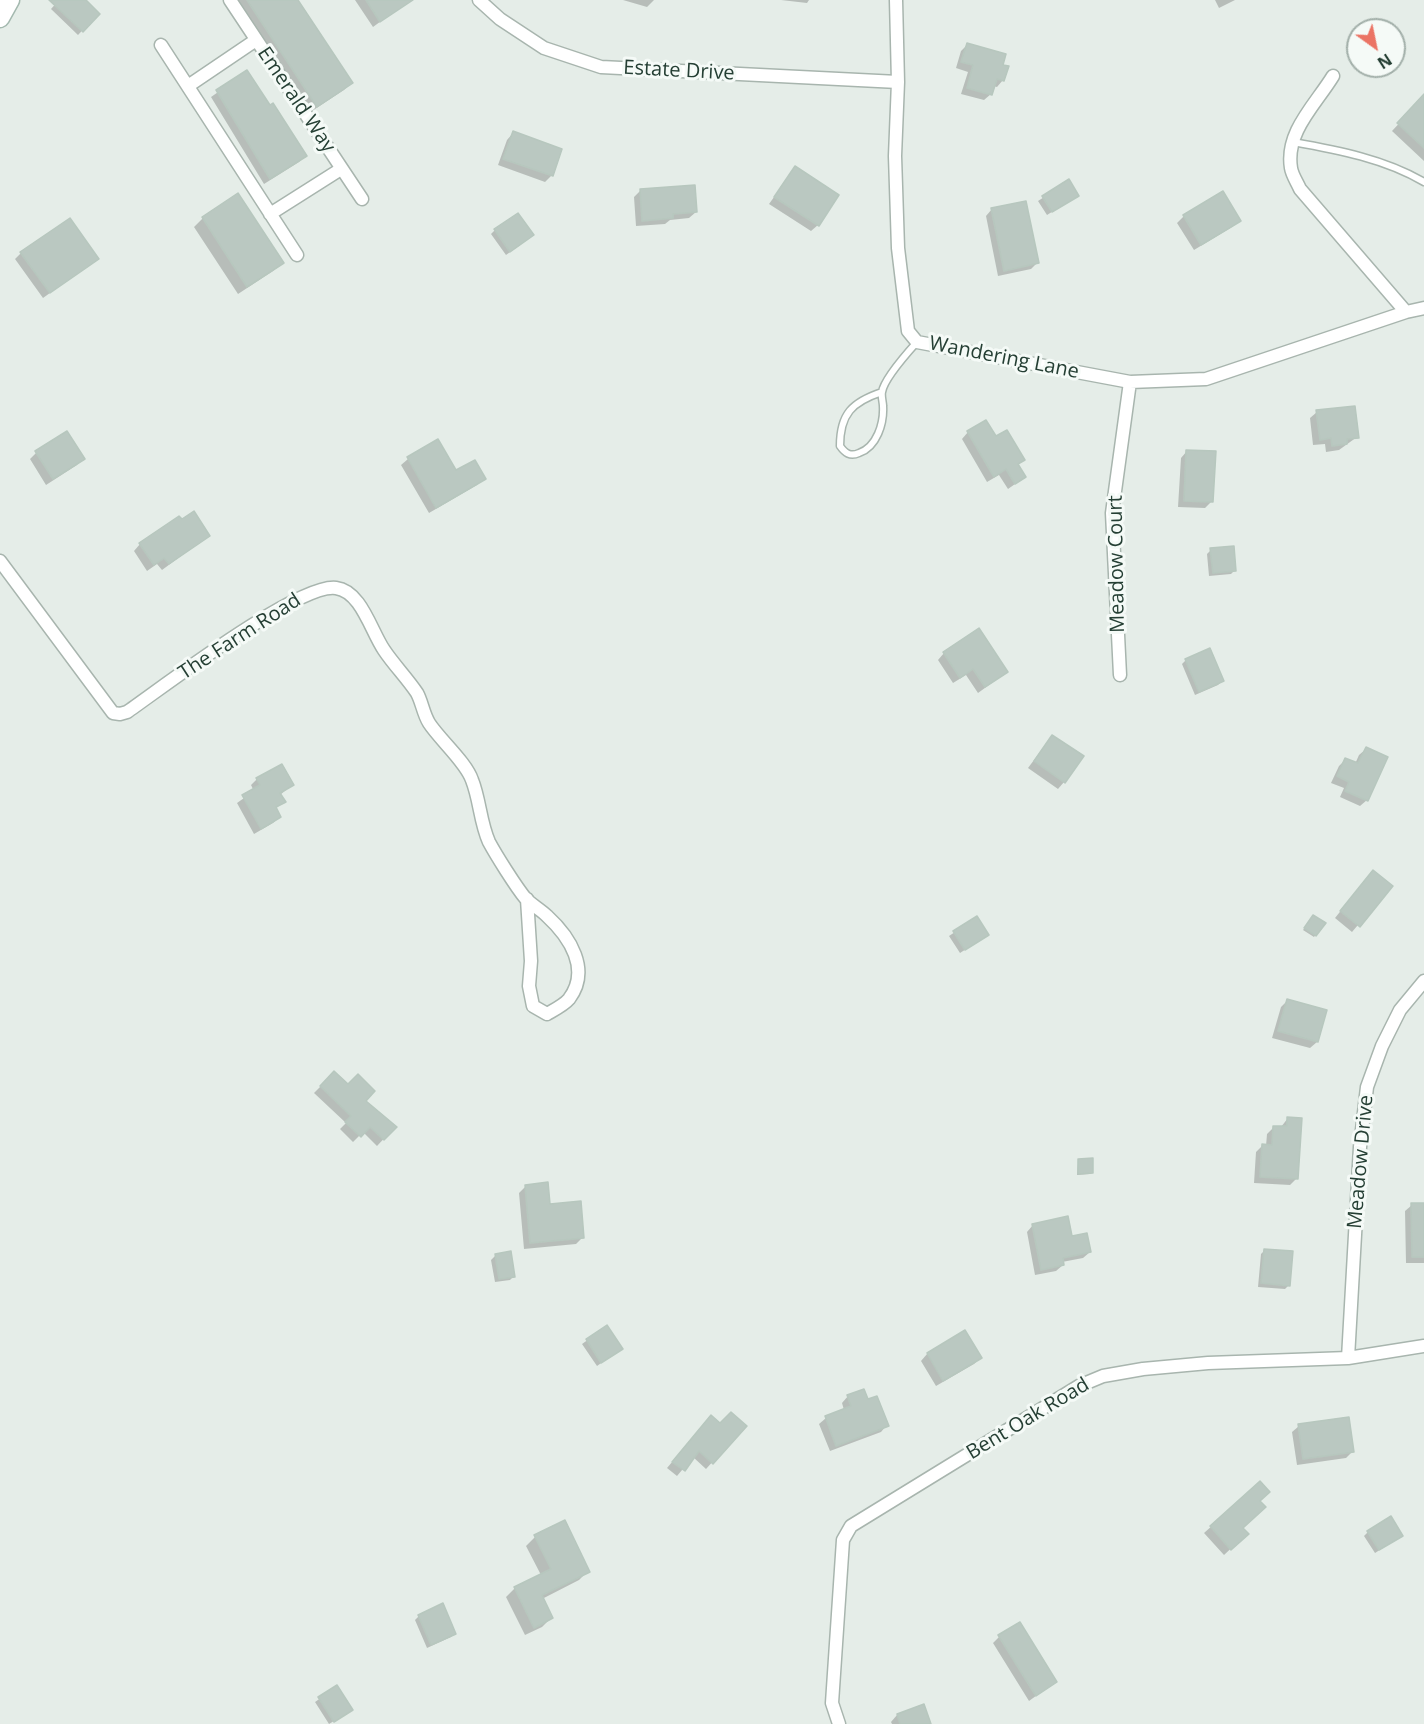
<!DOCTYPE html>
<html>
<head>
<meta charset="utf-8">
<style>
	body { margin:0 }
	#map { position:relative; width:1424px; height:1724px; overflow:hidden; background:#e5ede8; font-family:"Open Sans",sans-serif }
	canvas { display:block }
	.north { position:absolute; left:1346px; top:18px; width:60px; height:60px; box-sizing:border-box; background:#f5faf7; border:2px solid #a2afa9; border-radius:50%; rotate:147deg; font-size:16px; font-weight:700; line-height:24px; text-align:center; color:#253f34 }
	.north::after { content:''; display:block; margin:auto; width:21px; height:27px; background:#eb7465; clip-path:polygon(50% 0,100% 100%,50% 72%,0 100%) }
</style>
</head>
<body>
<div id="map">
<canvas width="1424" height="1724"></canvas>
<div class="north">N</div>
</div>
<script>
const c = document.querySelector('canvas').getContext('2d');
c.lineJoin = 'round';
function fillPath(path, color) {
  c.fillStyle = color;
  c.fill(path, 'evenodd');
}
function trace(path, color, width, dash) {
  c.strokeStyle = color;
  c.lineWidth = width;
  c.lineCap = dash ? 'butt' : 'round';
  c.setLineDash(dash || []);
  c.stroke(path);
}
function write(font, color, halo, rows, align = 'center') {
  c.font = font + ' "Open Sans",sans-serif';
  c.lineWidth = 6;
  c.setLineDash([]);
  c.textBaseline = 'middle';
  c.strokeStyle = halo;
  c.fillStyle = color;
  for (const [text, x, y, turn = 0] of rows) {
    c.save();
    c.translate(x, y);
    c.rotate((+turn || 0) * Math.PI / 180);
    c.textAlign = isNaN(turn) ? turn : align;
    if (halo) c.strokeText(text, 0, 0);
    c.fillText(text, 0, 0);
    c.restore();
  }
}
fillPath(new Path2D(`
	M59 0H84L98 14 78 35 51 9Z
	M237 0H297L351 83 344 90 309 113Z
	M355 0H400L403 5 373 27Z
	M623 0H654L647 7Z
	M781 0H809L807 3Z
	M1215 0H1235L1219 8Z
	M967 45 1001 66 1003 80 997 87 993 86 991 94 984 100 961 94 968 72 956 68 961 51Z
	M247 72 305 156 299 162 264 184 211 97Z
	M1421 100 1424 103V161L1392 131Z
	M513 133 552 175 545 182 498 165 507 140Z
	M795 168 818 225 811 231 769 204Z
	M1069 181 1077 196 1047 215 1038 201Z
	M640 191 696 212 689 218 670 220 665 224 636 226 634 197Z
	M992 209 1037 263 1031 269 998 276 986 216Z
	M1184 216 1239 221 1232 227 1194 250 1177 223Z
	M203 218 282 263 273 271 238 294 194 227Z
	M495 230 528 239 506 255 491 234Z
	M21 253 97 259 43 298 15 259Z
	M1317 412 1357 437 1339 450 1326 452 1325 444 1313 445 1310 418Z
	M968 432 996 438 1023 460 1017 465 1025 477 1008 489 999 475 987 482 962 439Z
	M438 441 455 473 484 479 477 485 429 513 401 465 408 459Z
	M1187 451 1212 501 1205 508 1178 507 1181 458Z
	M36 453 83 458 77 465 46 485 30 459Z
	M208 536 162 570 157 564 147 571 134 551 140 544Z
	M1211 550 1235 570 1231 574 1209 576 1207 554Z
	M944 653 1007 672 978 693 966 675 953 683 938 660Z
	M1186 660 1222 681 1218 685 1195 695 1182 664Z
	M1052 736 1064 782 1058 789 1028 768Z
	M1366 749 1367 800 1360 806 1340 797 1344 788 1331 783 1339 766 1345 760 1355 764 1359 755Z
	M257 779 292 785 280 795 284 802 275 809 280 817 273 823 254 834 237 803 254 791 251 785Z
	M1367 878 1391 886 1352 932 1335 918Z
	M976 918 983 938 960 953 949 936Z
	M1312 918 1324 924 1314 937 1303 930Z
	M1287 1001 1317 1042 1310 1048 1272 1038 1281 1007Z
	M334 1073 394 1128 377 1146 363 1132 353 1142 340 1129 346 1123 314 1093Z
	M1288 1118 1297 1178 1290 1185 1254 1183 1256 1152 1262 1146H1266L1267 1134 1274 1127H1281Z
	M1078 1160 1092 1173 1090 1174 1077 1175Z
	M526 1186 582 1238 576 1244 524 1249 519 1193Z
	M1424 1204V1263H1406L1405 1211 1412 1205Z
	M1033 1225 1071 1238 1090 1252 1083 1258 1062 1262 1063 1265 1056 1271 1035 1275 1027 1232Z
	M1265 1250 1289 1285 1285 1289 1258 1287 1261 1254Z
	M496 1255 514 1276 510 1280 495 1282 491 1260Z
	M606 1327 621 1349 597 1366 582 1344Z
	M965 1332 980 1358 974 1364 936 1386 921 1361 927 1354Z
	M848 1396 867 1401 887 1425 881 1432 830 1451 819 1424 826 1418 844 1410 842 1403Z
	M705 1423 745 1426 706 1469 693 1457 677 1476 667 1468Z
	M1299 1426 1353 1451 1346 1458 1297 1465 1292 1432Z
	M1260 1483 1258 1501 1241 1528 1240 1540 1224 1555 1204 1533Z
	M1368 1532 1397 1539 1375 1553 1364 1536Z
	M535 1537 588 1571 579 1580 542 1599 551 1618 542 1627 525 1635 506 1597 515 1588 541 1575 526 1546Z
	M419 1616 455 1633 451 1637 427 1648 415 1620Z
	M999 1637 1055 1682 1029 1701 993 1643Z
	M337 1687 347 1713 329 1724 315 1702Z
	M923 1706 930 1724H892L891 1722 897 1715Z`), '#0003');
const building = new Path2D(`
	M49 0H86L100 14 83 32Z
	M247 0H298L353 83 317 107Z
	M366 0H413L380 22Z
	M967 43 1006 54 1003 65 1009 66 1004 81 997 79 992 95 967 88 973 65 961 62Z
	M247 70 270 105 273 103 307 156 270 179 216 90Z
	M1424 94V148L1397 123Z
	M513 131 562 149 553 176 503 159Z
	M795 166 839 195 819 226 774 197Z
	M1069 179 1079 196 1052 212 1042 196Z
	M695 185 697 212 673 214V218L642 221 640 189Z
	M1223 191 1241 221 1201 245 1183 215Z
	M238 193 284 263 247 287 202 217Z
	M1026 201 1039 263 1004 271 991 208Z
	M518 213 534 235 510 252 494 229Z
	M70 218 99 259 50 293 20 252Z
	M1355 406 1359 438 1347 439V444L1332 446 1331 438 1320 440 1316 410Z
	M986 420 996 436 1007 430 1025 460 1018 464 1026 477 1015 484 1006 469 994 477 967 431Z
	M67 431 85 459 53 479 35 451Z
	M438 439 456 470 475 460 486 479 436 508 407 457Z
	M1186 450 1216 451 1213 502 1184 501Z
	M194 511 210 536 169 564 164 558 154 565 139 543 179 516 182 519Z
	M1234 546 1236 571 1213 573 1210 548Z
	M979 628 1008 672 985 687 973 669 960 678 943 652Z
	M1210 648 1224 681 1199 692 1185 659Z
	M1052 735 1084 756 1065 783 1034 761Z
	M1366 747 1388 757 1368 801 1345 791 1349 782 1337 776 1345 758 1358 763Z
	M282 764 294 785 280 793 286 802 276 807 281 817 261 829 242 795 260 785 256 778Z
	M1373 870 1393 886 1360 927 1340 911Z
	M1313 915 1326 923 1316 936 1304 928Z
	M977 916 989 935 965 950 953 931Z
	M1287 999 1327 1010 1318 1042 1278 1031Z
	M334 1071 348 1084 358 1074 375 1091 366 1101 397 1127 384 1140 370 1127 361 1137 345 1122 351 1116 320 1086Z
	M1287 1117 1302 1118 1298 1179 1260 1177 1262 1144 1272 1145 1273 1126H1287Z
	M1093 1158V1173L1078 1174V1159Z
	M548 1182 550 1204 581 1201 584 1238 530 1243 525 1185Z
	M1411 1203H1424V1257H1412Z
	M1068 1216 1072 1236 1087 1233 1091 1252 1063 1258 1064 1265 1041 1270 1032 1224Z
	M1264 1249 1293 1251 1290 1286 1261 1283Z
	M511 1251 515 1277 499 1279 495 1254Z
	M607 1325 623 1349 601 1363 586 1339Z
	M965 1330 982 1358 943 1381 927 1353Z
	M864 1389 868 1399 877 1396 889 1426 836 1446 825 1416 851 1406 847 1395Z
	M731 1412 747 1426 713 1464 699 1451 685 1471 672 1462 711 1415 720 1423Z
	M1349 1417 1354 1452 1303 1459 1298 1424Z
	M1260 1481 1270 1492 1260 1501 1266 1507 1243 1528 1249 1534 1231 1550 1210 1526Z
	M1391 1516 1403 1536 1379 1550 1367 1531Z
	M565 1520 590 1572 542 1595 553 1618 534 1628 514 1587 551 1569 534 1535Z
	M443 1603 456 1634 431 1645 418 1615Z
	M1020 1622 1057 1682 1036 1696 998 1635Z
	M337 1685 353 1710 334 1722 318 1697Z
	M924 1704 931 1724H900L897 1714Z`);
fillPath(building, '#bac8c1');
trace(building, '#b7c7be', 1.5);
const lane = new Path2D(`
	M1293 142C1338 150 1385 159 1424 182
	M882 392C852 402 840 414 840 446 845 453 850 457 859 453 877 447 884 423 883 406 883 402 881 396 882 392 884 379 908 352 917 342`);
const street = new Path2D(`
	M230 0 362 199
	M479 0 500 19 544 48 601 67 898 82
	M896 0 898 82 895 156 898 248 908 331 917 342 1130 382 1206 379 1406 312 1424 308
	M161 45 297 255
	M1333 76C1316 104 1285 132 1291 168 1292 175 1297 182 1300 189L1406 312
	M188 86 256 40
	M270 214 341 169
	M0 561 113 713 120 714 127 712C163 687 299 583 336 588 361 591 371 631 384 650 394 665 407 678 417 693 422 702 423 713 429 723 440 740 466 762 472 780 480 800 480 822 489 842 496 855 516 887 526 899 532 905 541 910 547 916 570 937 591 970 569 999 564 1005 554 1010 547 1014L533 1006 529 986 531 961 527 899
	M1120 675 1112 513 1130 382
	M1348 1358 1360 1147 1367 1087 1382 1046 1400 1010 1424 981
	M839 1724 832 1703 843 1540 851 1526 1079 1386 1103 1376 1143 1369 1208 1363 1348 1358 1424 1346`);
const secondary = new Path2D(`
	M0 18 10 0`);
trace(lane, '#a8b5ae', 9);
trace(street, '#a8b5ae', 15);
trace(secondary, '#a4b9af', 21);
trace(lane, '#fff', 6);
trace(street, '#fff', 12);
trace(secondary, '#fff', 18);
write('20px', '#253f34', '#f5faf7', [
	["Estate Drive",679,71,3],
	["Emerald Way",296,100,56],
	["Wandering Lane",1004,358,11],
	["Meadow Court",1117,564,-91],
	["The Farm Road",240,637,-33],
	["Meadow Drive",1361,1162,-85],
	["Bent Oak Road",1028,1419,-31]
]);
</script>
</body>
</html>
